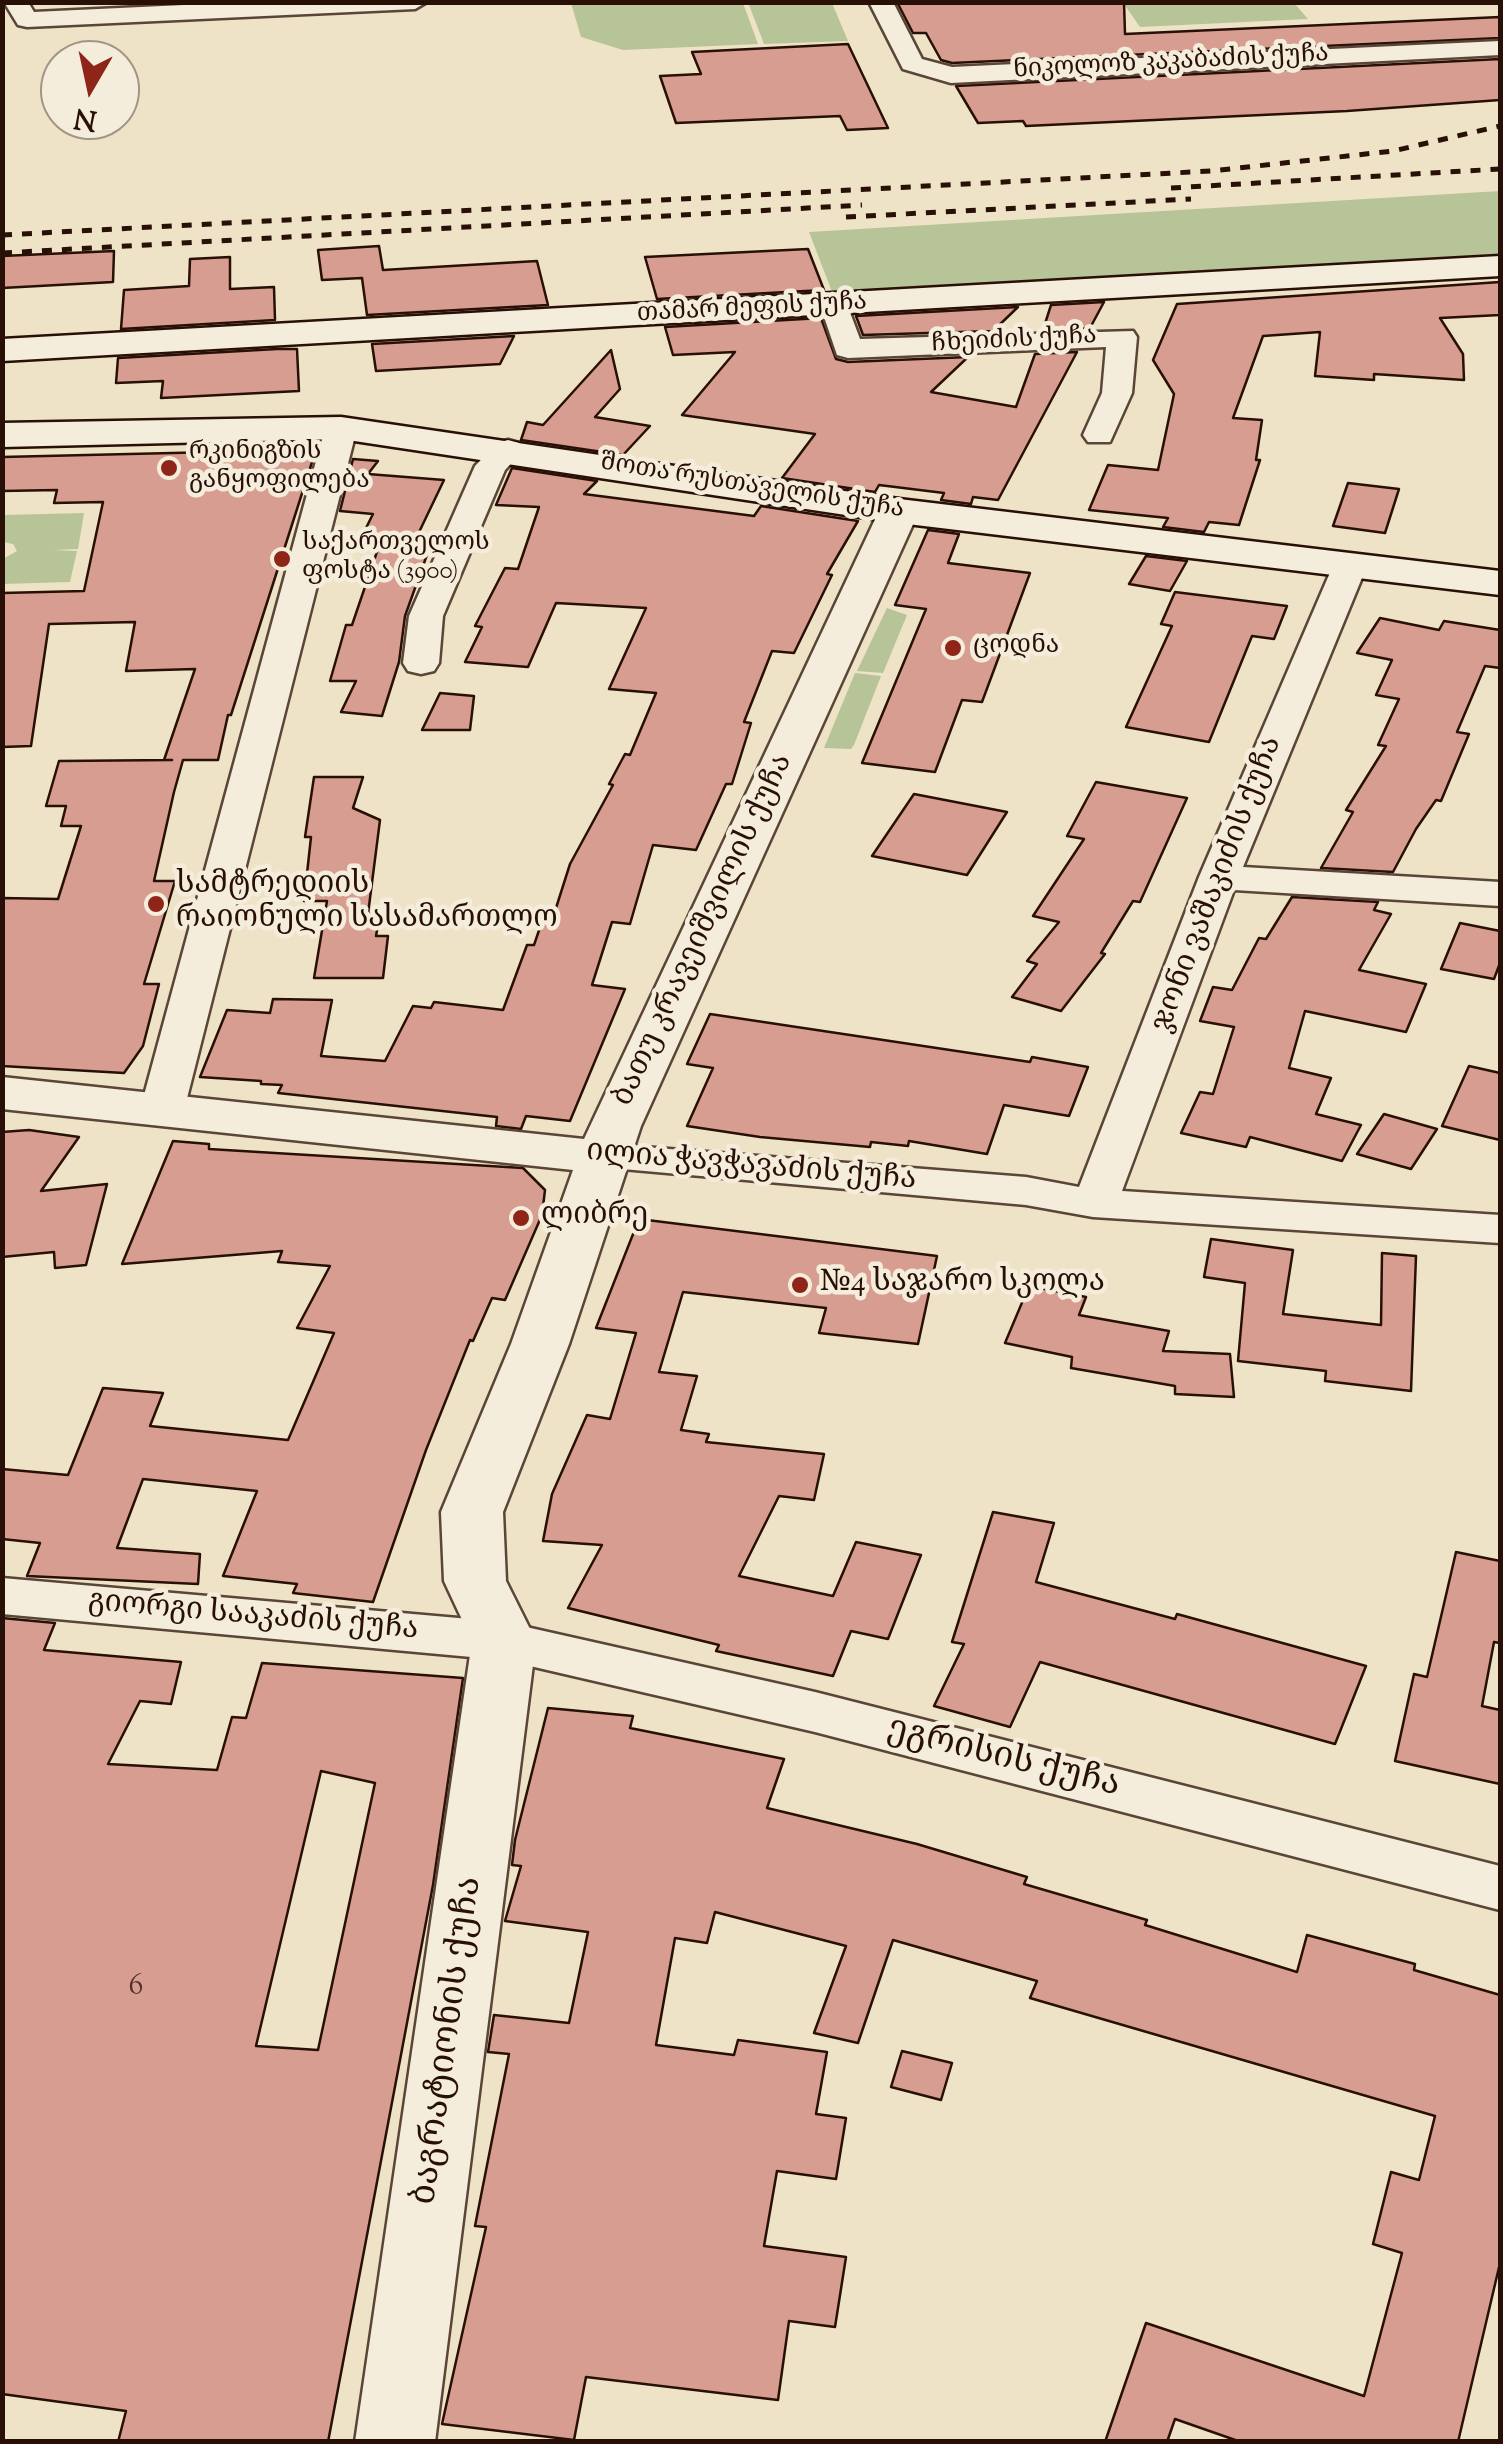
<!DOCTYPE html>
<html>
<head>
<meta charset="utf-8">
<style>
	body { margin:0 }
	#map { position:relative; width:1503px; height:2444px; overflow:hidden; background:#efe3c7; font-family:"Sorts Mill Goudy",serif }
	canvas { display:block }
	.frame { position:absolute; inset:0; border:5px solid #291007; pointer-events:none }
	.north { position:absolute; left:40px; top:40px; width:100px; height:100px; box-sizing:border-box; background:#f5eddb; border:2px solid #a39586; border-radius:50%; rotate:189deg; font-size:28px; font-weight:700; line-height:40px; text-align:center; color:#291007 }
	.north::after { content:''; display:block; margin:auto; width:35px; height:45px; background:#8f2418; clip-path:polygon(50% 0,100% 100%,50% 72%,0 100%) }
</style>
</head>
<body>
<div id="map">
<canvas width="1503" height="2444"></canvas>
<div class="frame"></div>
<div class="north">N</div>
</div>
<script>
const c = document.querySelector('canvas').getContext('2d');
c.lineJoin = 'round';
function fillPath(path, color) {
  c.fillStyle = color;
  c.fill(path, 'evenodd');
}
function trace(path, color, width, dash) {
  c.strokeStyle = color;
  c.lineWidth = width;
  c.lineCap = dash ? 'butt' : 'round';
  c.setLineDash(dash || []);
  c.stroke(path);
}
function write(font, color, halo, rows, align = 'center') {
  c.font = font + ' "Sorts Mill Goudy","Noto Serif Georgian",serif';
  c.lineWidth = 9;
  c.setLineDash([]);
  c.textBaseline = 'middle';
  c.strokeStyle = halo;
  c.fillStyle = color;
  for (const [text, x, y, turn = 0] of rows) {
    c.save();
    c.translate(x, y);
    c.rotate((+turn || 0) * Math.PI / 180);
    c.textAlign = isNaN(turn) ? turn : align;
    if (halo) c.strokeText(text, 0, 0);
    c.fillText(text, 0, 0);
    c.restore();
  }
}
fillPath(new Path2D(`
	M571 3H743L758 44 623 50 581 37Z
	M832 3 848 41 764 44 749 5Z
	M1294 3 1308 19 1140 27 1124 4Z
	M1500 191V260L834 297 809 232Z
	M84 513 78 549 54 550 77 551 70 582 3 584V559L17 551 13 544 3 542V515Z
	M887 608 907 615 883 673 857 671Z
	M855 673 881 676 854 745 851 749 824 748Z`), '#b7c497');
const building = new Path2D(`
	M897 2H1124L1125 34 1500 17V38L952 63 941 60 926 33H913Z
	M848 44 888 128 847 130 840 116 676 123 660 76 701 74 692 52Z
	M1500 59V100L1347 111 1026 126 1023 121 978 123 956 86Z
	M379 246 383 270 537 261 548 305 367 315 362 278 322 280 318 250Z
	M808 249 824 290 657 299 645 257Z
	M114 251 113 282 2 288V256Z
	M230 257V289L274 287 275 320 121 329 124 290 189 286 190 259Z
	M1500 282V315L1440 318 1463 354 1464 380 1374 374V380L1315 376 1320 332 1263 336 1233 418 1262 420 1256 460H1260L1239 525 1209 522 1204 532 1163 527 1168 518 1089 510 1108 465 1158 470 1174 394 1153 360 1177 304Z
	M1104 302 1090 328 1043 330 1051 305Z
	M1018 307 993 331 863 335 856 316Z
	M821 318 836 359 848 362 968 357 931 392 1016 407 1035 354 1077 352 998 500 973 497 971 504 941 500 944 493 879 485 875 492 782 478 815 434 682 415 735 352 673 355 665 327Z
	M514 336 500 364 376 371 372 344Z
	M277 349H297L299 391 161 398 163 381 116 383 118 358Z
	M611 350 620 389 595 417 650 426 623 455 521 440 527 422 543 425Z
	M257 451 314 456 231 715H228L218 760H183L174 792 154 881H175L144 984H159L143 1046 124 1073 2 1066V898L58 899 81 826H61L66 806H46L59 761 172 760H164L195 669 126 671 135 622 49 624 31 746 2 747V593L84 591 103 502 54 503 57 490 2 491V457Z
	M353 459 378 461 368 474 444 480 410 551 428 552 405 616 399 662 382 716 341 712 356 681H330L346 625H352L382 537 362 536 373 514 340 511Z
	M512 468 597 481 584 494 754 516 761 506 858 521 827 574 832 575 794 653 772 651 744 722 751 723 732 784H726L696 850 653 845 630 924 612 922 592 985 625 989 570 1121 526 1116 521 1129 496 1126 497 1117 278 1093 282 1085 261 1084V1081L200 1077 227 1010 270 1013 273 999 332 1000 321 1056 385 1061 413 1006 431 1008 434 1002 503 1010 527 945H534L547 907 556 908 570 864 613 785 609 784 625 754 630 755 656 693 609 689 646 608 556 603 528 667 465 662 482 627 475 626 505 568 518 569 539 507 496 505Z
	M1348 483 1399 489 1385 533 1333 526Z
	M928 530 959 534 948 563 1030 573 982 702 962 700 935 772 862 763 926 609 895 605Z
	M1146 556 1187 561 1170 591 1129 584Z
	M1175 592 1287 606 1274 639 1252 636 1209 742 1126 727 1172 626 1161 624Z
	M1380 618 1439 630 1444 621 1500 630V668L1485 666 1457 732 1469 734 1441 801 1436 800 1416 829 1393 872 1321 868 1353 812 1346 810 1386 746 1378 745 1399 699 1376 695 1392 660 1357 653Z
	M440 693 474 696 470 730H422Z
	M314 777H363L353 808 380 820 368 914H380L376 936H388L383 978H314L327 901H304L311 837H305Z
	M1096 782 1187 798 1140 902 1133 901 1101 953 1105 954 1061 1011 1012 997 1037 964 1027 961 1059 922 1033 916 1084 839 1067 836Z
	M914 794 1007 812 967 875 872 856Z
	M1292 897 1378 902 1374 910 1391 914 1359 970 1426 984 1406 1032 1305 1011 1289 1068 1331 1078 1316 1114 1361 1125 1342 1161 1250 1137 1246 1147 1181 1133 1200 1092 1213 1094 1234 1027 1200 1021 1213 987 1232 990 1259 938 1266 939Z
	M1460 923 1500 931V963L1494 979 1441 969Z
	M710 1014 1030 1062 1032 1057 1088 1067 1069 1116 1004 1105 987 1154 909 1141 908 1146 871 1142 870 1147 760 1137 687 1126 713 1068 687 1064Z
	M1469 1066 1500 1073V1140L1442 1126Z
	M1384 1114 1437 1129 1411 1169 1357 1154Z
	M29 1130 79 1137 41 1191 107 1184 86 1265 55 1268 54 1252 2 1257V1132Z
	M173 1141 209 1144V1149L523 1168 545 1190 542 1215 505 1300 492 1298 473 1341 470 1340 426 1450 373 1602 293 1593 297 1584 223 1576 257 1491 143 1479 117 1548 200 1554 198 1584 27 1576 40 1543 2 1539V1469L68 1475 103 1388 163 1393 150 1426 288 1440 334 1333 297 1328 330 1266 278 1262 282 1251 122 1264Z
	M639 1219 937 1256 918 1344 819 1333 826 1308 683 1292 659 1372 697 1376 681 1430 709 1434 706 1442 824 1454 814 1500 779 1496 739 1576 833 1596 856 1542 921 1555 888 1639 851 1631 833 1676 716 1651 719 1645 568 1608 602 1545 543 1541 552 1494 587 1415 610 1419 636 1333 596 1328Z
	M1211 1239 1293 1250 1283 1314 1381 1325 1382 1253 1416 1256 1411 1391 1325 1381 1326 1371 1238 1361 1245 1283 1204 1277Z
	M1029 1286 1086 1297 1079 1315 1169 1331 1163 1351 1230 1354 1234 1397 1175 1394V1386L1071 1368 1072 1357 1005 1343Z
	M993 1512 1054 1523 1036 1582 1175 1619 1177 1614 1366 1666 1335 1744 1040 1662 1010 1727 934 1706 964 1644 952 1642Z
	M1456 1552 1500 1561V1643L1494 1642 1482 1706 1500 1710V1784L1395 1761 1414 1674 1427 1677Z
	M2 1618 55 1623 44 1650 181 1662 171 1704 140 1701 108 1764 217 1770 232 1717 246 1718 262 1663 463 1678 433 1885 328 2442H118L126 2411 2 2394ZM321 1771 375 1783 318 2050 256 2046Z
	M548 1708 633 1716 630 1728 784 1759 767 1808 917 1844 1027 1877 1024 1884 1147 1920 1145 1925 1297 1972 1307 1935 1415 1964 1414 1970 1500 1995V2263L1458 2442H1241L1175 2419 1167 2442H1105L1146 2323 1364 2396 1402 2253 1373 2244 1391 2172 1419 2180 1435 2116 1030 1998 1037 1981 893 1940 858 2043 814 2033 846 1946 715 1912 707 1943 675 1938 656 2045 734 2055 738 2040 827 2052 816 2114 846 2118 836 2179 777 2171 764 2246 846 2257 835 2327 789 2321 778 2400 586 2377 574 2440 442 2424 486 2227 475 2226 509 2054 488 2052 494 2015 569 2023 588 1932 505 1921 521 1866 512 1865 515 1840Z
	M902 2051 952 2063 941 2100 891 2087Z`);
fillPath(building, '#d79d91');
trace(building, '#291007', 2.5);
const minor = new Path2D(`
	M4 2H28L34 12 248 2H427L415 9 27 27 18 25Z
	M869 2H893L922 59 952 67 1500 41V55L951 83 903 69Z
	M835 296 845 299 860 339 1133 331 1137 337 1132 393 1110 442H1088L1083 435 1102 393 1106 347 848 358 837 355 820 305 825 299Z
	M341 419 352 421 357 428 184 1110 177 1119 162 1123 147 1119 140 1110 325 428 330 421Z
	M508 440 519 443 524 450 505 470 443 616 439 663 434 671 421 674 408 671 403 663 409 616 475 466 497 443Z
	M1349 558 1361 561 1366 568 1243 867 1500 882V906L1234 890 1122 1191 1500 1215V1243L1093 1217 1026 1205 589 1166 583 1157 589 1148 605 1144 1026 1177 1079 1187 1199 877 1332 568 1337 561Z
	M2 1578 504 1622 815 1692 1500 1866V1910L815 1732 504 1660 2 1614Z`);
const tertiary = new Path2D(`
	M899 499 913 503 919 511 641 1126 569 1344 503 1512 506 1581 536 1641 435 2442H355L472 1641 444 1581 441 1512 511 1344 573 1170 2 1109V1077L584 1139 879 511 885 503Z`);
const secondary = new Path2D(`
	M1500 256V276L2 361V339Z
	M341 417 899 499 1500 571V595L899 523 341 439 2 447V423Z`);
trace(minor, '#5a4537', 5);
trace(tertiary, '#5a4537', 5);
trace(secondary, '#291007', 5);
fillPath(minor, '#f5eddb');
fillPath(tertiary, '#f5eddb');
fillPath(secondary, '#f5eddb');
trace(new Path2D(`
	M1171 188 1500 169
	M846 217 1191 199
	M2 235 1211 171 1393 151 1500 126
	M2 253 862 205`), '#291007', 5, [10, 10]);
for (const [x, y, r, color] of [
	[169,468,10,"#8f2418"],
	[282,559,10,"#8f2418"],
	[953,648,10,"#8f2418"],
	[156,904,10,"#8f2418"],
	[521,1218,10,"#8f2418"],
	[800,1285,10,"#8f2418"]
]) {
  const dot = new Path2D();
  dot.arc(x, y, r, 0, 2 * Math.PI);
  c.fillStyle = color;
  c.fill(dot);
  trace(dot, '#f5eddb', 4);
}
write('25px', '#291007', '#f5eddb', [
	["ნიკოლოზ კაკაბაძის ქუჩა",1171,64,-3],
	["თამარ მეფის ქუჩა",752,310,-3],
	["ჩხეიძის ქუჩა",1014,342,-3],
	["შოთა რუსთაველის ქუჩა",752,488,9]
]);
write('25px', '#291007', '#f5eddb', [
	["რკინიგზის",189,454],
	["განყოფილება",189,483],
	["საქართველოს",302,545],
	["ფოსტა (3900)",302,574],
	["ცოდნა",973,648]
], 'left');
write('30px', '#291007', '#f5eddb', [
	["ჯონი ვაშაკიძის ქუჩა",1219,885,-69],
	["ბათუ კრავეიშვილის ქუჩა",705,931,-65],
	["ილია ჭავჭავაძის ქუჩა",751,1168,5],
	["გიორგი სააკაძის ქუჩა",253,1618,5]
]);
write('30px', '#291007', '#f5eddb', [
	["სამტრედიის",176,887],
	["რაიონული სასამართლო",176,921],
	["ლიბრე",541,1218],
	["№4 საჯარო სკოლა",820,1285]
], 'left');
write('30px', '#54332a', null, [
	["6",136,1989]
]);
write('35px', '#291007', '#f5eddb', [
	["ეგრისის ქუჩა",1003,1760,14],
	["ბაგრატიონის ქუჩა",450,2041,-82]
]);
</script>
</body>
</html>
